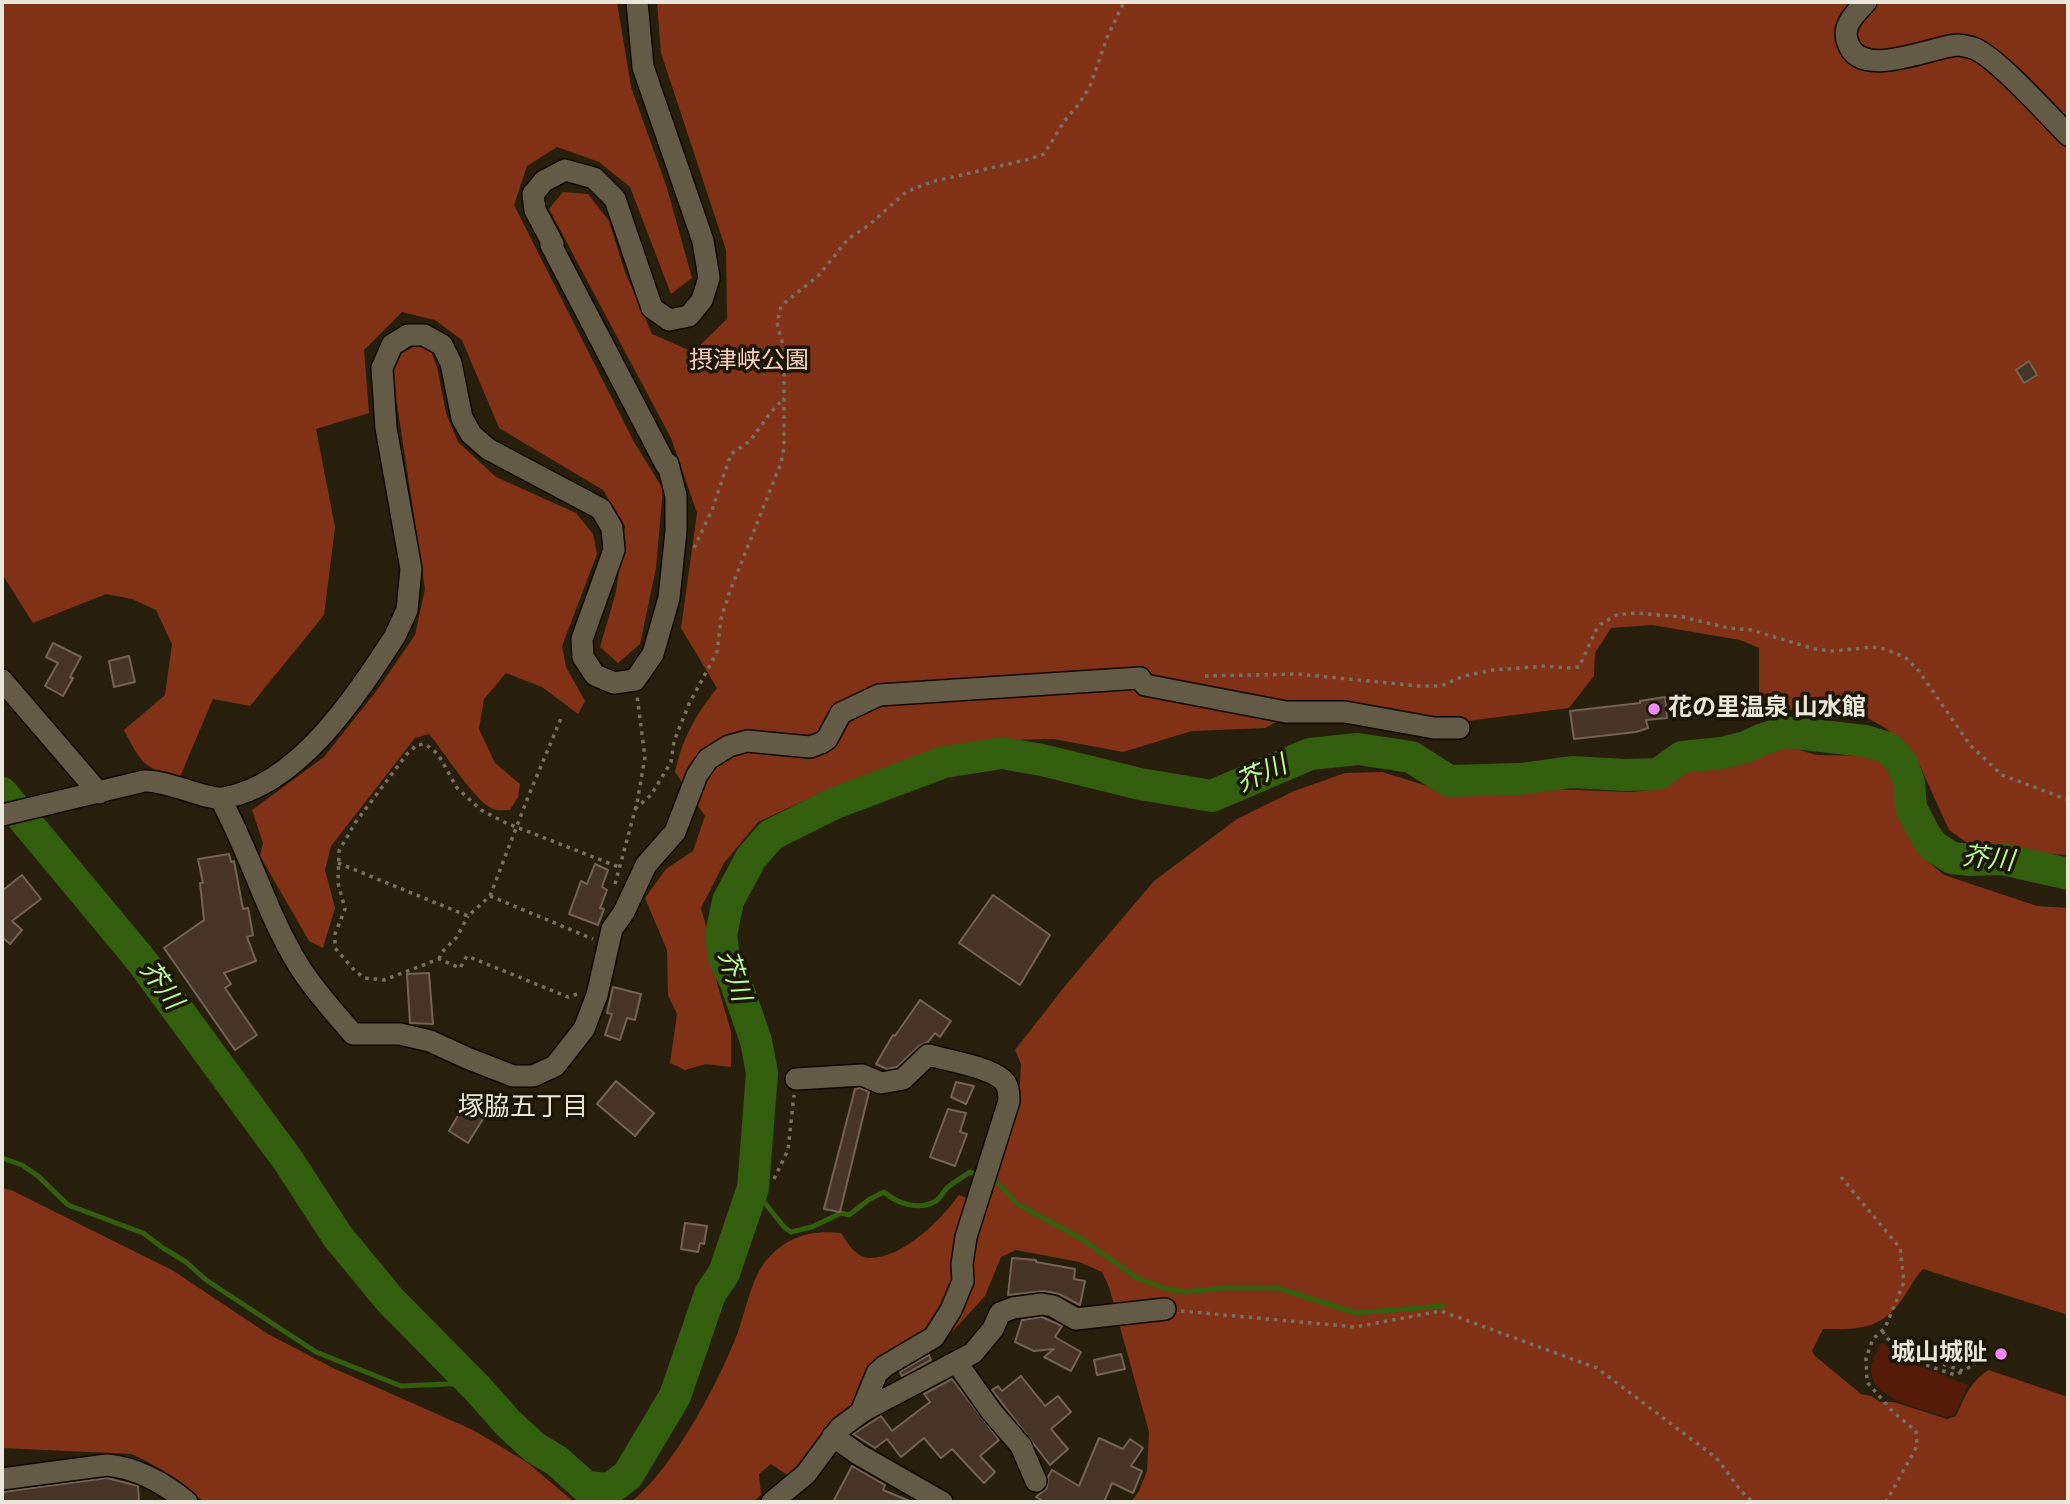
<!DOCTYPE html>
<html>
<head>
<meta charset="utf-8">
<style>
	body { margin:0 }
	#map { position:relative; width:2070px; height:1504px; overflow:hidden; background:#271f0c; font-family:"DM Sans",sans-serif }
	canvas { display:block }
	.frame { position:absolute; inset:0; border:4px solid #ebe6da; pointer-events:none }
</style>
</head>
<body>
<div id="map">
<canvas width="2070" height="1504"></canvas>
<div class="frame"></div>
</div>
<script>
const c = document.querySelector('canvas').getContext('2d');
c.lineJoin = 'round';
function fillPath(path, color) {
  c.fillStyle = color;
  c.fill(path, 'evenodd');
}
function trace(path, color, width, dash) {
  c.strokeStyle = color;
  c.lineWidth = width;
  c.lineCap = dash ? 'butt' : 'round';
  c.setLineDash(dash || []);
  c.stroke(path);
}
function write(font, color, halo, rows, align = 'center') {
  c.font = font + ' "DM Sans","Noto Sans JP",sans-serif';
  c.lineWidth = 7;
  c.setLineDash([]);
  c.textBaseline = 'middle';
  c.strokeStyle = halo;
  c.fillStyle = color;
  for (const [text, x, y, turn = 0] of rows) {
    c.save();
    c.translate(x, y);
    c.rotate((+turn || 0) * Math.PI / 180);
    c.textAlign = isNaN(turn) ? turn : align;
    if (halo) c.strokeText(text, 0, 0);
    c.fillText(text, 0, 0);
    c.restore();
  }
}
fillPath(new Path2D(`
	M1881 1343H1884L1895 1356 1968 1385 1955 1415 1947 1417C1925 1410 1871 1399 1871 1370 1871 1361 1877 1352 1881 1343Z`), '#531b07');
fillPath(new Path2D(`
	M2 2H617L631 87 667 188 692 278 671 294 630 187 599 162 557 147 527 166 514 205 634 442 663 489 656 568 640 644 618 663 600 647 616 592 625 526 603 490 499 428 462 340 435 320 402 312 364 350 369 413 316 429 335 527 324 615 250 706 213 699 179 779C143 767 141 763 124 730L165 695 172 644 156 610 132 599 106 594 33 623 2 574Z
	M657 2H2068V855L1979 851 1949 830 1920 766 1887 729 1852 709 1823 707 1764 712 1759 699V648L1740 640 1652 625 1611 628 1595 653 1594 676 1569 708 1460 722 1308 706 1265 728 1192 731 1123 752 1054 739 1010 740 946 746 812 797 758 822 724 863 701 908 712 948 717 983 731 1032V1067L706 1064 685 1070 670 1063 677 1014 668 995 667 950 645 898 666 869 693 851 705 816 675 772C683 737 695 716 717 688L681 628 697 513 671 438 549 209 563 192 588 194 609 221 625 272 652 334 693 352 727 319 726 250 661 53Z
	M417 345 431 351 437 367 446 413 458 442 496 477 576 513 593 534 597 554 562 646 566 667 585 701 578 714 542 687 506 673 484 699 479 729 495 763 520 784 518 797 510 810C505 810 497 811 493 809 476 803 443 750 429 734L415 738 331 846 325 870 335 908 323 948 309 941 260 856 263 843 252 810 324 757 378 689 415 635 425 589 392 371 402 353Z
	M1784 745 1816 755 1874 756 1887 761 1896 778 1902 812 1922 856 1944 875 2037 906 2068 908V1315L1923 1269C1913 1280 1907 1294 1898 1305 1877 1331 1853 1329 1823 1329L1812 1351 1815 1356 1861 1394 1871 1396 1880 1402H1894L1947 1419 1956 1416C1965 1397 1970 1381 1989 1370L2068 1397V1502H1131L1139 1491 1147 1471 1149 1432 1109 1287 1102 1272 1079 1262 1016 1250 1001 1257 985 1296 952 1332 983 1201 1020 1083 1021 1064 1015 1050 1069 981 1154 881 1237 819 1294 791 1345 773 1382 772 1453 794 1549 789 1632 792 1656 789 1687 769Z
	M2 1188 11 1190 172 1270 268 1334 333 1368 473 1430 528 1463 574 1502H204C181 1483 158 1465 131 1454L2 1448Z
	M959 1195 969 1199 953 1286 942 1308 915 1343 858 1401 790 1477 771 1464 759 1474 761 1495 753 1502H631C673 1469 719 1382 738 1332 745 1312 752 1278 765 1262 786 1237 809 1230 841 1233 848 1244 856 1257 869 1258 902 1259 941 1220 959 1195Z`), '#813116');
trace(new Path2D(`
	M2 1158 22 1165 38 1176 68 1205 143 1233 163 1248 186 1262 206 1280 316 1352 401 1386 471 1383
	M988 1178C1003 1184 1007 1195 1019 1205L1082 1239 1137 1278 1166 1289 1185 1292 1222 1288H1278L1356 1313 1443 1306
	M753 1188 784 1227 791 1232 812 1227 841 1213 849 1215 870 1199 884 1192C898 1204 919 1211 936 1201 941 1198 943 1192 947 1188 954 1182 963 1177 970 1172L979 1175`), '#325e0d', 5);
trace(new Path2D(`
	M2 793 141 960 287 1159 338 1237 390 1300 477 1388 508 1423 534 1447 557 1461 586 1487 610 1489 628 1475 675 1396 710 1294 724 1273 753 1188 762 1073 756 1041 736 983 724 958 721 935 728 901 751 858 771 835 835 803 944 762 1002 753 1042 760 1140 784 1212 796 1310 754 1358 749 1411 757 1449 781 1520 779 1572 772 1625 775 1658 774 1682 757 1722 753 1746 747 1763 739 1786 732 1865 741 1888 748 1902 763 1909 783 1911 808 1924 833 1933 846 1952 858 1970 860 2002 859 2068 874`), '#325e0d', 32);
const building = new Path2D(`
	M2029 361 2037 375 2024 383 2016 370Z
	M53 643 81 657 70 677 73 678 63 696 45 686 58 663 46 657Z
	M129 656 135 682 114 687 109 661Z
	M1665 697 1667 718 1646 720 1648 728 1636 732 1574 739 1570 711 1640 703V701Z
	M229 854 231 862 234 861 243 909 248 908 253 935 247 937 256 961 224 973 231 984 225 988 257 1035 235 1050 164 948 204 920 200 883H203L198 859Z
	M595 864 608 870 602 887 607 890 600 908 604 909 598 925 569 914 581 881 587 884Z
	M22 875 41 899 12 921 22 930 10 944 2 937V891Z
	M993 895 1050 935 1020 985 959 943Z
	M429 973 433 1024 410 1023 407 974Z
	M613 987 641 994 635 1020 627 1018 620 1040 605 1035 612 1014 607 1013Z
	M920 1000 951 1021 940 1037 935 1033 928 1042 919 1046 897 1067 887 1069 876 1064 893 1035 895 1036Z
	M616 1081 654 1113 635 1136 597 1104Z
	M956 1082 974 1086 966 1104 951 1097Z
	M860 1088 869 1092 840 1212 824 1209 855 1089Z
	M466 1102 486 1114 468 1143 449 1131Z
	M948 1109 966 1113 960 1132 967 1134 955 1166 930 1157Z
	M685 1223 707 1226 704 1244 700 1243 698 1252 681 1249Z
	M1012 1258 1036 1260V1262L1075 1269 1074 1279 1085 1281 1080 1305 1059 1294 1044 1291 1008 1295Z
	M1042 1317 1062 1326 1055 1337 1081 1352 1071 1371 1044 1357 1054 1349 1034 1351 1015 1342 1022 1320Z
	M1121 1354 1125 1369 1097 1375 1094 1360Z
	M929 1355 931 1360 902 1376 900 1372Z
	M1021 1376 1045 1406 1058 1396 1071 1412 1051 1429 1068 1449 1050 1465 992 1390 998 1386 1002 1391Z
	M952 1379 999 1440 980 1456 995 1472 984 1483 952 1449 941 1458 924 1438 901 1457 887 1439 875 1448 853 1434 881 1416 892 1431 930 1402 924 1394Z
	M1099 1438 1123 1449 1130 1439 1143 1448 1131 1466 1142 1471 1133 1493 1112 1483 1104 1502H1045L1036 1497 1047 1488 1048 1477 1052 1470 1079 1486Z
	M852 1466 885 1485 883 1490 912 1502H833Z
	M107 1478 138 1486 139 1502H2V1492Z`);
fillPath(building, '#463527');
trace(building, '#746253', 2);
const minor = new Path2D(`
	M1866 2C1855 14 1841 26 1848 43 1861 81 1932 46 1958 45 1962 45 1969 47 1973 48 1996 56 2049 116 2068 135
	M2 680 99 793
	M220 798C250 852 266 913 299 966 314 990 334 1012 353 1034H400L430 1041 467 1058 513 1076H533L555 1066 584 1029 597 995 612 929 624 912 646 865 675 832 697 775 708 759 729 746 747 741 810 747 821 743 827 739 841 713 879 695 1140 678 1145 685 1286 712H1345L1434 728H1459
	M2 815 144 781C168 780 205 800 223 798 299 785 356 696 395 636L407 610 411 569 386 428 382 368 392 345 408 335H424L442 345 451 363 462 418 471 434 488 449 601 509 612 528 614 550 582 639 583 657 595 675 614 683 635 680 653 654 669 598 676 531V496L668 464 666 465 551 245 553 244 535 210 533 194 544 181 565 170 594 178 615 199 652 308 669 320 689 316 702 300 709 278 703 241 643 67 637 2
	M796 1079 862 1075 881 1083 903 1079 928 1055C947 1060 989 1067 1003 1080 1009 1086 1009 1094 1009 1101L966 1237 962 1264 963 1281 951 1310 934 1337 885 1366 877 1373 861 1412
	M957 1363 991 1411 1021 1446 1036 1481
	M833 1436 858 1454 942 1502
	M2 1479 107 1465C138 1468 164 1483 187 1502
	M772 1502 806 1474 840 1428 863 1411 973 1353 993 1329 1000 1313 1013 1308 1042 1304 1053 1306 1076 1319 1165 1309`);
trace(minor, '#100800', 24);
trace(new Path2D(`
	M694 548 712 510 731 454 750 441 771 412 784 398
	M1205 676 1298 674 1419 686H1441L1464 676 1493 670 1546 666 1567 668 1579 667 1598 626 1616 615 1636 613 1683 617 1728 628 1751 630 1815 649 1833 651 1872 647 1884 649 1905 657 1919 671 1970 745 2002 775 2068 800
	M635 809 651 795 671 762 674 741 689 704 717 652 721 619 730 591 781 463 784 448V378L786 356 777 323 781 306 819 275 848 239 869 225 906 192 931 182 1030 159 1044 154 1065 120 1079 104 1090 86 1108 35 1124 2
	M338 863 468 916 490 896 593 939
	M615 884 637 803 645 757 637 696
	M490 896 528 797 562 716
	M439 959 441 953 457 937 468 916
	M577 994 568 997 467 956 460 968 439 959 384 980 365 978 355 971 335 948V934L345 909 338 883 339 851 355 823 407 754 417 745 425 744 438 754 457 788 481 810 506 823 619 867
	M1841 1177 1900 1248 1904 1282 1885 1328 1873 1339 1866 1358 1867 1382 1893 1412 1916 1431 1917 1446 1886 1502
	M774 1179 788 1150 794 1095
	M1181 1311 1355 1327 1441 1311 1597 1368 1715 1457C1729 1472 1737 1491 1754 1502
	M1882 1331 1895 1348 1897 1355 1955 1375 1963 1371
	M1895 1348 1963 1371 1980 1361`), '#777060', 3.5, [3.5, 5]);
trace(minor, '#645b47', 21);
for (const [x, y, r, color] of [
	[1654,709,7,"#f18af4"],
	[2001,1354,7,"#f18af4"]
]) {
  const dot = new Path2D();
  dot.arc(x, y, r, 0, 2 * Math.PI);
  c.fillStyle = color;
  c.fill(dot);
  trace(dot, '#1d1604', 2.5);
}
write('24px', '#fecebf', '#1d1604', [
	["摂津峡公園",749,362]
]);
write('bold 24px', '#ebe6da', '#1d1604', [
	["花の里温泉 山水館",1668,709],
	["城山城阯",1987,1354,"right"]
], 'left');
write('italic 26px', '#bafa94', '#1d1604', [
	["芥川",1262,775,-24],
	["芥川",1988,860,6],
	["芥川",733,976,72],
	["芥川",160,986,54]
]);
write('26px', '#ebe6da', '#1d1604', [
	["塚脇五丁目",523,1108]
]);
</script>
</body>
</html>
